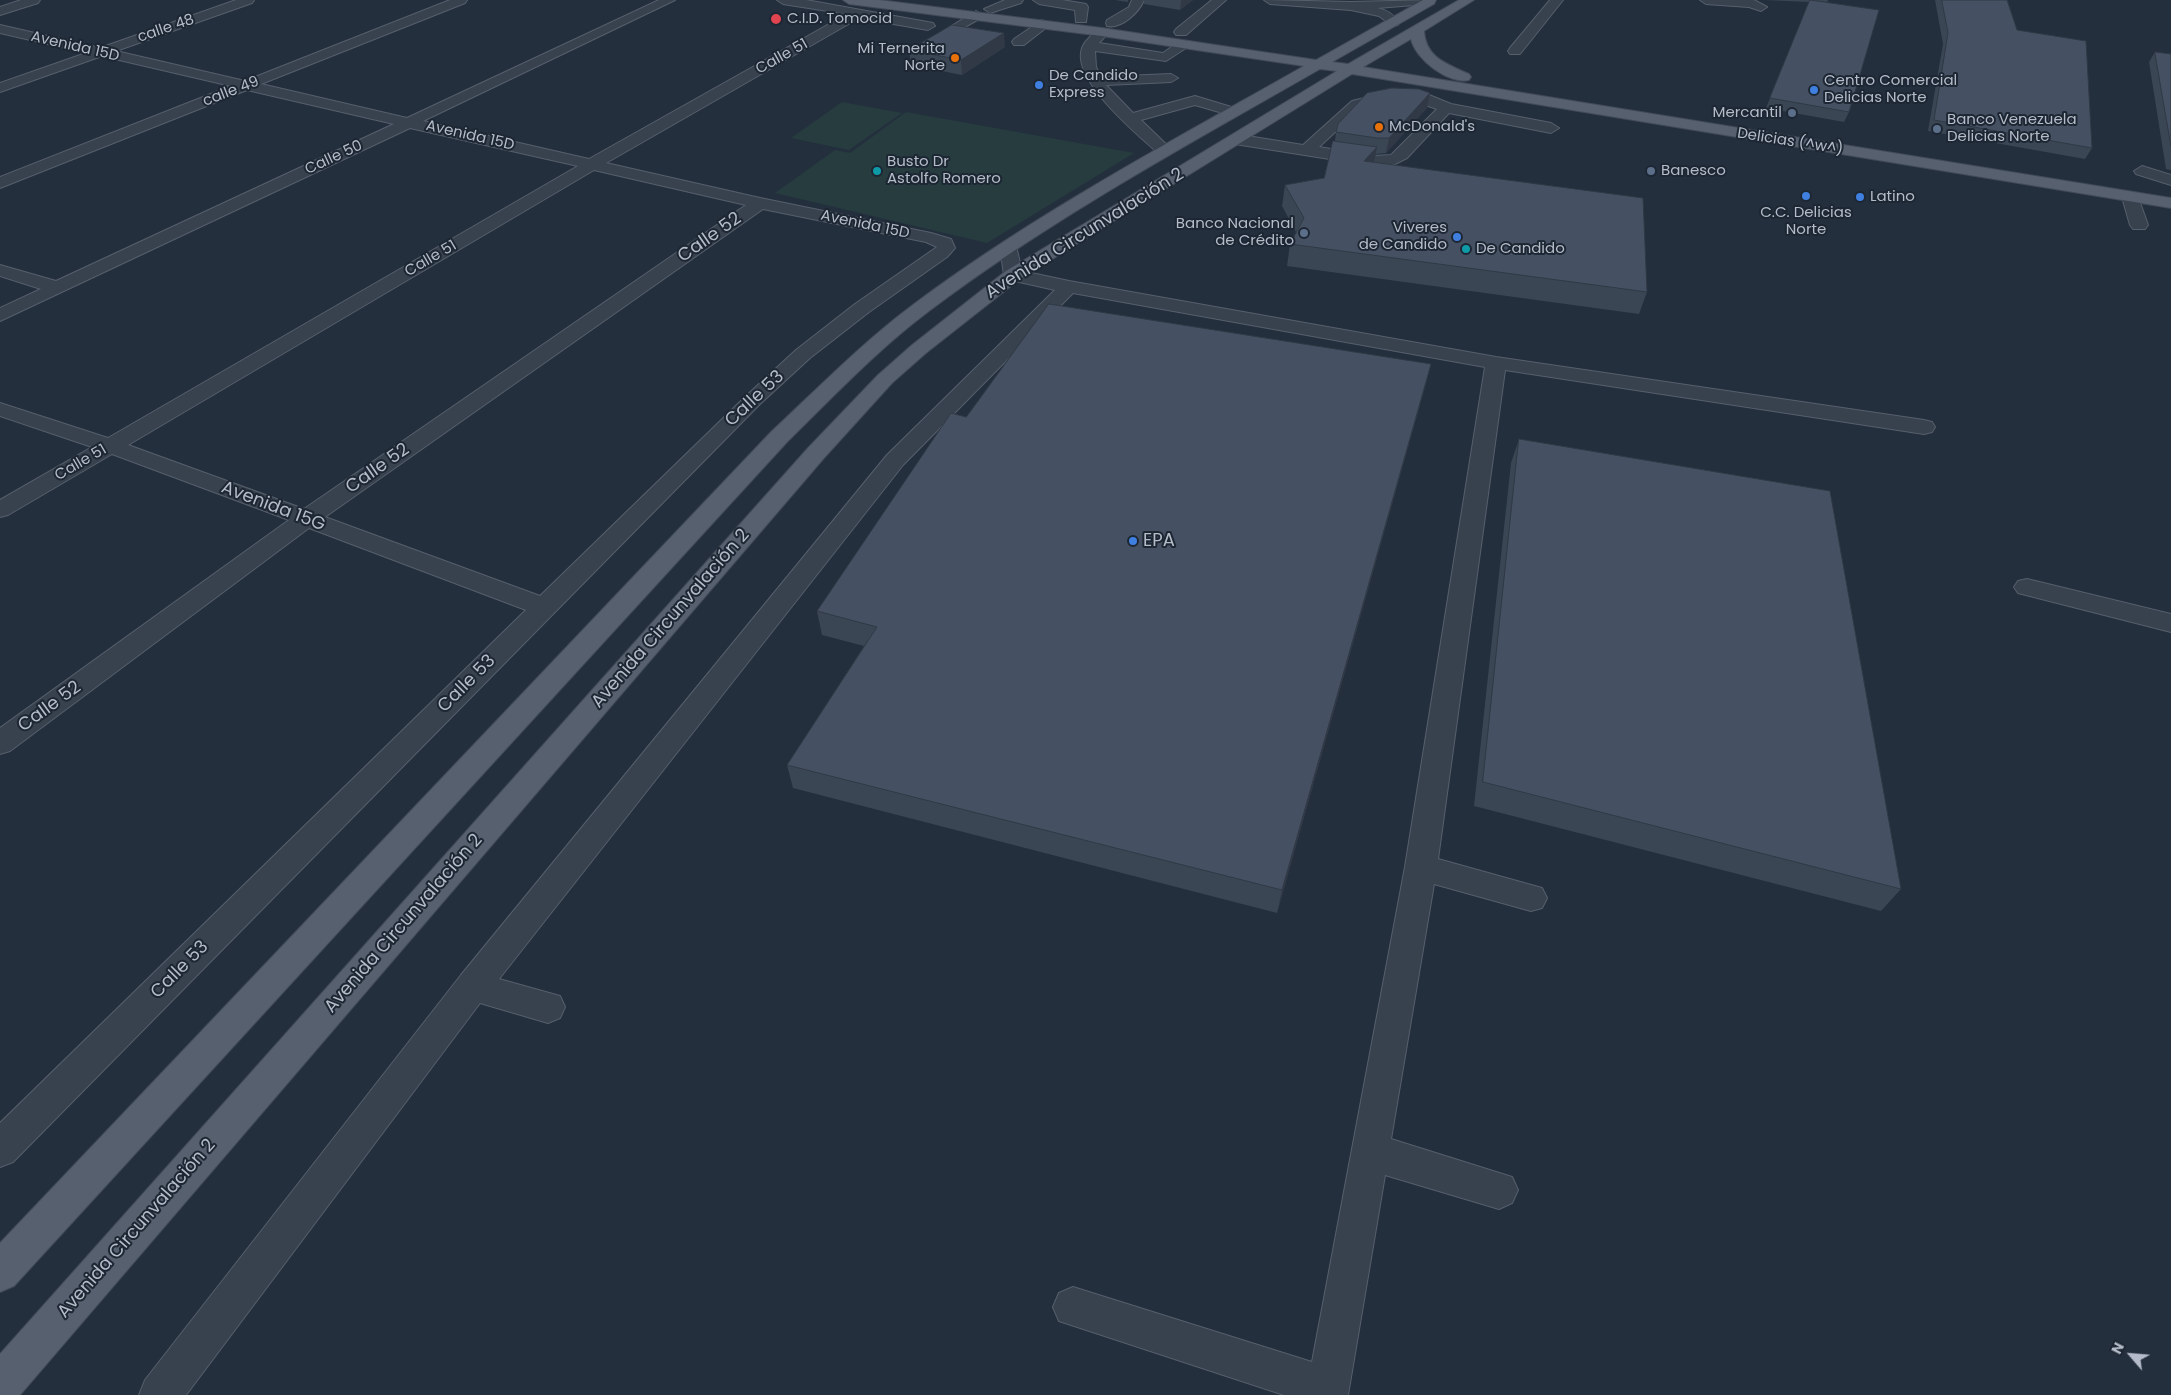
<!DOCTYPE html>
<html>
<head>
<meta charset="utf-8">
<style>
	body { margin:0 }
	#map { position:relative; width:2171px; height:1395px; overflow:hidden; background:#242f3e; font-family:Poppins,sans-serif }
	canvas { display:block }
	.north { position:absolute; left:2106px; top:1330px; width:50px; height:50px; -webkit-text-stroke:4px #1d2633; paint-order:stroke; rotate:297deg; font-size:14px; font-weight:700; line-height:20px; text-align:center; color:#b4bcc9 }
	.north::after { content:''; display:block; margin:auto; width:18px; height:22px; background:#b4bcc9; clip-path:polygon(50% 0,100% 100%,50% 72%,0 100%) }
</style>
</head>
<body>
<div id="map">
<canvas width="2171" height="1395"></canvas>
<div class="north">N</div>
</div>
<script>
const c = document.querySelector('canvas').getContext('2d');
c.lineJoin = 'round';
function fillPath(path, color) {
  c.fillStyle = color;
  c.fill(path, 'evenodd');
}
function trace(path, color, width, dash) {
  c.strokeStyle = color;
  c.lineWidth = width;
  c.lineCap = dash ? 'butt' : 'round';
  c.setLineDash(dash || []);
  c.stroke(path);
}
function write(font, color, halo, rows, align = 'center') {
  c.font = font + ' Poppins,sans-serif';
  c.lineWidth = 4;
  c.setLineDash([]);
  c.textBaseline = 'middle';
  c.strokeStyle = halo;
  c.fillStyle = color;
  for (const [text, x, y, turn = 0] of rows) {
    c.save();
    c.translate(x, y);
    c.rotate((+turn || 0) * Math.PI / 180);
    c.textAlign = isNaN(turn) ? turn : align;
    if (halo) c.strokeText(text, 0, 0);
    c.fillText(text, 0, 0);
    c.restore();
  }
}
fillPath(new Path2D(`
	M842 102 902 113 849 150 791 138Z
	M906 112 1134 153 987 243 775 193 835 150 850 153Z`), '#263c3f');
const minor = new Path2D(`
	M21 0H40L38 3 0 15V7Z
	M236 0H254L252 3 116 51 245 81 450 0H467L465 3 261 84 407 118 659 0H675L423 121 589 159 847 14 783 4 777 0H806L933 23 935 26 928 30 859 18 606 163 760 198 931 233 951 239 955 248 947 257 869 312 810 358 760 404 13 1162 0 1167V1123L526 610 309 528 10 751 0 754V728L289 520 112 454 8 515 0 517V500L92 447 0 416V403L108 438 578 166 410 128 0 321V308L41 289 0 276V265L56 281 394 124 247 90 0 188V177L231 86 102 56 0 92V83L86 53 0 33V25L100 48ZM594 170 746 205 304 509 128 445ZM763 209 926 242 937 247 855 304 796 350 746 396 540 596 325 517Z
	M1005 0H1023L1021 3 990 13 984 9Z
	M1033 0H1062L1086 4 1088 7 1086 22H1076L1075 10 1039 4Z
	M1132 0H1144C1139 12 1122 29 1107 26L1106 23 1107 20 1129 7Z
	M1212 0H1226L1186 35H1176L1174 32 1176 29Z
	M1264 0 1351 2 1433 0 1427 4 1377 8C1387 10 1393 14 1399 22L1398 25 1393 26 1379 16 1351 10 1270 4Z
	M1550 0H1563L1520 54H1510L1508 51 1510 48Z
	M1700 0H1754L1767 7 1761 11 1749 7 1706 4Z
	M976 11 982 15 981 18 952 34 945 30Z
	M1042 20 1049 24 1047 27 1024 45H1014L1012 42 1014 39Z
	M1102 28 1109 32 1099 43 1163 53 1180 41H1190L1192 44 1166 61 1095 51 1096 67 1101 77 1171 74 1178 78 1171 82 1106 85 1133 113 1195 96 1238 109 1240 112 1233 116 1195 105 1141 120 1173 151 1165 156 1159 154C1139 135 1058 71 1087 40 1092 35 1095 30 1102 28Z
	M1389 92 1429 95 1451 104 1551 123 1559 128 1551 133 1449 113 1407 158 1395 164 1374 166 1235 144 1227 139 1235 134 1303 145 1352 101ZM1389 101 1416 102 1437 109 1391 155 1374 156 1319 147 1362 107Z
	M2142 166 2171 175V185L2136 174 2134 171Z
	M2130 192 2136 193 2138 197 2148 225 2145 229H2133L2130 225 2122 197 2124 193Z
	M1009 241 1015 242 1022 271 1069 281 1496 357 1924 420 1932 422 1935 427 1932 432 1924 434 1505 370 1438 859 1542 888 1547 898 1542 908 1531 911 1434 884 1391 1139 1512 1177 1518 1190 1512 1203 1499 1209 1385 1175 1348 1395H1284L1059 1321 1053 1307 1059 1293 1073 1287 1312 1362 1405 867 1485 367 1073 293 903 465 499 979 560 996 565 1007 560 1018 548 1023 480 1003 186 1395H139L145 1380 461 975 887 455 1055 290 1006 279 1004 275 1000 246 1003 242Z
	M2027 579 2171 614V632L2018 593 2014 587 2018 581Z`);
const major = new Path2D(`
	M843 0H879L1102 28 1316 60 1423 0H1436L1434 4 1332 62 1348 64 1459 0H1474L1424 31C1426 58 1447 64 1469 74L1471 77 1469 80C1449 85 1415 59 1411 39L1363 67 2171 198V208L1352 74 1020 279 926 353 892 383 824 458 20 1395H0V1354L808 448 878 375 912 345 1006 271 1337 71 1320 69C1187 145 1051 219 929 311 877 350 833 397 787 442L14 1286 0 1292V1243L771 432C818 388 863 342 914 304 1036 213 1172 141 1304 66L1102 36 849 4Z`);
trace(minor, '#565f6c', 2);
trace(major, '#414a57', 2);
fillPath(minor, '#38414e');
fillPath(major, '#56606e');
fillPath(new Path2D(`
	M1115 0H1128V2Z
	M1144 0H1193L1180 10 1144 4Z
	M1765 0H1828L1827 3 1849 112 1844 122 1766 108 1809 2Z
	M1935 0H2007L2017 30 2092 148 2085 159 1928 131 1943 44Z
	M1005 47 962 75 911 65 909 50Z
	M2155 52 2171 54V170L2166 169 2149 62Z
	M1430 93 1427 108 1386 153 1376 154 1374 162 1647 292 1639 314 1287 266 1290 244 1296 232 1282 206 1285 185 1324 178 1335 141 1336 132Z
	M1431 364 1425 387 1277 913 793 788 787 765 864 646 822 635 817 611 966 417Z
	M1519 439 1901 889 1881 911 1474 806 1511 463Z`), '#3b4654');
fillPath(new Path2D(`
	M1181 0H1193L1180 10Z
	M1004 33 1005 47 962 75 961 60Z
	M1430 93 1427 108 1386 153 1389 138Z
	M1377 147 1373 168 1364 161Z
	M1431 364 1425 387 1277 913 1282 890Z`), '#303945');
const building = new Path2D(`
	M1810 0 1879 10 1849 112 1770 98Z
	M1942 0H2007L2017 30 2086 41 2092 148 1934 120 1948 33Z
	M952 25 1004 33 961 60 909 50Z
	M2155 52 2171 54V146Z
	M1392 88 1419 89 1430 93 1389 138H1377L1336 132 1338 124 1367 93Z
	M1333 141 1377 147 1364 161 1643 198 1647 292 1290 244 1304 218 1285 185 1324 178Z
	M1049 304 1431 364 1282 890 787 765 877 627 817 611 951 413 966 417Z
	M1519 439 1830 491 1901 889 1483 782Z`);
fillPath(building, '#455162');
trace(building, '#303945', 1);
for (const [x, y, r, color] of [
	[776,19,6,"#e0444e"],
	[955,58,5,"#e8710a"],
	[1039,85,5,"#3f7fe0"],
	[1814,90,5,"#3f7fe0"],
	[1792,113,5,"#5c6f8a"],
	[1379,127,5,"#e8710a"],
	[1937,129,5,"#5c6f8a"],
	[877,171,5,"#0f9aa8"],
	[1651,171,5,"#5c6f8a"],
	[1806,196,5,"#3f7fe0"],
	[1860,197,5,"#3f7fe0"],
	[1304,233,5,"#5c6f8a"],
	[1457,237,5,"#3f7fe0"],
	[1466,249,5,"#0f9aa8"],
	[1133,541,5,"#3f7fe0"]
]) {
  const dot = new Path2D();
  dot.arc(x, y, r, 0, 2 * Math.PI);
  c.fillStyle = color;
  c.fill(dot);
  trace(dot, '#1d2633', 2);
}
write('15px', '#b4bcc9', '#1d2633', [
	["C.I.D. Tomocid",787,19],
	["Mi Ternerita",945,49,"right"],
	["Norte",945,66,"right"],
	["De Candido",1049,76],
	["Express",1049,93],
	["Centro Comercial",1824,81],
	["Delicias Norte",1824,98],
	["Mercantil",1782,113,"right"],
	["Banco Venezuela",1947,120],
	["Delicias Norte",1947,137],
	["McDonald's",1389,127],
	["Busto Dr",887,162],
	["Astolfo Romero",887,179],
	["Banesco",1661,171],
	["Latino",1870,197],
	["C.C. Delicias",1806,213,"center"],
	["Norte",1806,230,"center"],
	["Banco Nacional",1294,224,"right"],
	["de Crédito",1294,241,"right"],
	["Viveres",1447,228,"right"],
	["de Candido",1447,245,"right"],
	["De Candido",1476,249]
], 'left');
write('15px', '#b4bcc9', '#1d2633', [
	["calle 48",166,29,-19],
	["Avenida 15D",75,47,13],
	["Calle 51",782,57,-29],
	["calle 49",231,92,-21],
	["Avenida 15D",470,136,13],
	["Delicias (^w^)",1790,142,9],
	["Calle 50",334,158,-25],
	["Avenida 15D",865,225,12],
	["Calle 51",431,259,-30],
	["Calle 51",81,463,-30]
]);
write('18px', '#b4bcc9', '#1d2633', [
	["Avenida Circunvalación 2",1085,234,-32],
	["Calle 52",710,238,-35],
	["Calle 53",755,399,-43],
	["Calle 52",378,469,-35],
	["Avenida 15G",273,507,21],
	["Avenida Circunvalación 2",671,619,-49],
	["Calle 53",467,684,-45],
	["Calle 52",50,707,-36],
	["Avenida Circunvalación 2",404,924,-49],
	["Calle 53",180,970,-45],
	["Avenida Circunvalación 2",137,1229,-49]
]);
write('18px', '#b4bcc9', '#1d2633', [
	["EPA",1143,541]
], 'left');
</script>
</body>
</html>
